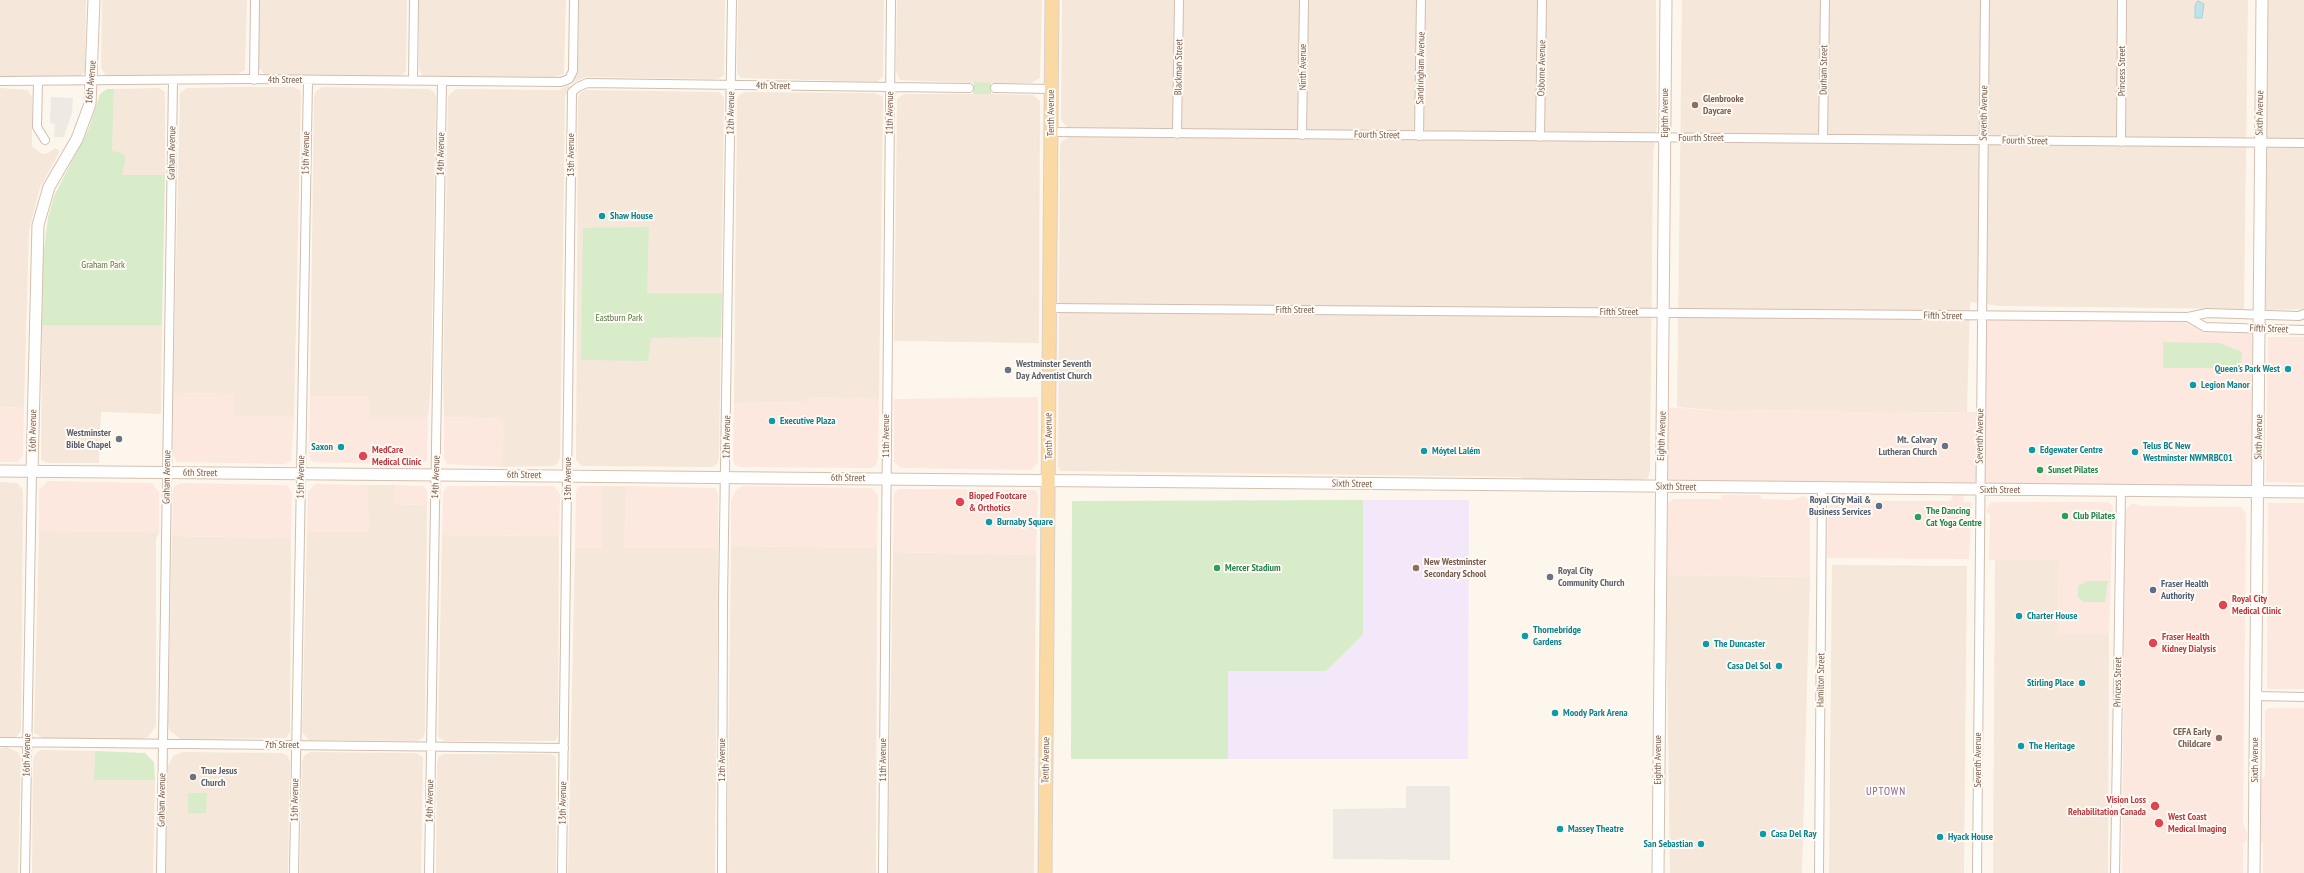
<!DOCTYPE html>
<html>
<head>
<meta charset="utf-8">
<style>
	body { margin:0 }
	canvas { display:block; background:#fdf6ec }
</style>
</head>
<body>
<canvas width="2304" height="873"></canvas>
<script>
const c = document.querySelector('canvas').getContext('2d');
c.lineJoin = 'round';
function fillPath(path, color) {
  c.fillStyle = color;
  c.fill(path, 'evenodd');
}
function trace(path, color, width, dash) {
  c.strokeStyle = color;
  c.lineWidth = width;
  c.lineCap = dash ? 'butt' : 'round';
  c.setLineDash(dash || []);
  c.stroke(path);
}
function write(font, color, halo, rows, align = 'center') {
  c.font = font + ' "PT Sans Narrow",sans-serif';
  c.lineWidth = 4;
  c.setLineDash([]);
  c.textBaseline = 'middle';
  c.strokeStyle = halo;
  c.fillStyle = color;
  for (const [text, x, y, turn = 0] of rows) {
    c.save();
    c.translate(x, y);
    c.rotate((+turn || 0) * Math.PI / 180);
    c.textAlign = isNaN(turn) ? turn : align;
    if (halo) c.strokeText(text, 0, 0);
    c.fillText(text, 0, 0);
    c.restore();
  }
}
fillPath(new Path2D(`
	M0 0H86L85 72 78 77 0 76Z
	M102 0H247L245 70 238 74 106 76 101 68Z
	M259 0H407L406 71 402 75 396 76 265 75 259 68Z
	M419 0H566L564 74 556 77 423 76 419 69Z
	M579 0H725L724 75 718 79 585 77 575 82 573 80 578 63Z
	M738 0H884L883 76 877 82 741 78 737 73Z
	M897 0H1042L1040 78 1031 83H991V94L1033 95 1040 101 1039 343 894 341 897 99 904 94H973L974 83 900 80 896 72Z
	M1062 0H1656L1657 126 1653 154 1650 471 1648 478 1642 480 1581 482H1527L1521 477 1061 471 1058 467 1060 146 1062 141 1068 138 1067 127 1061 120Z
	M1682 0H2248L2244 309 1999 306 1970 302 1967 412 1884 413 1816 410 1724 411 1677 407Z
	M2267 0H2304V309L2264 310Z
	M568 85 570 87 565 97 560 458 558 463 554 466 502 467 503 419 444 417 443 382 448 96 456 89 559 90Z
	M244 87H293L300 90 301 94 294 417 234 416V394L173 393 180 93 187 88Z
	M322 87 428 89 434 92 436 97 431 383 428 417H369V395H310L314 96 316 91Z
	M0 88 28 90 32 97V146L42 154 48 153 55 148 60 151 40 188 29 230 24 408 0 407Z
	M114 89 159 88 165 92V175H111Z
	M586 90 719 92 724 97 719 458 717 464 712 467 582 466 576 460 578 98 581 92Z
	M745 92 875 93 883 97 879 399 808 397 806 402 734 403 737 99 740 94Z
	M42 325H162L161 414 101 412 99 463H48L41 460Z
	M0 482 17 483 22 488 23 494 21 730 17 737 9 738H0Z
	M368 485H394V504L427 505 425 733 423 738 417 741 309 740 302 732 307 533H368Z
	M602 486H626L625 548 718 549 715 873H568L575 549H602Z
	M39 531 159 532 156 539V726L148 737 141 739 43 738 34 733Z
	M442 535 559 536 558 735 555 741H445L438 737Z
	M172 536 291 538 290 732 286 738 181 739 170 731 168 724Z
	M731 546 877 548 876 873H727Z
	M893 552 1036 555 1034 873H888Z
	M1995 560H2059L2058 634H2109L2108 873H1993Z
	M1832 565 1967 566 1964 873H1829Z
	M1666 575 1810 577 1802 873H1670Z
	M7 747 19 753 21 758 18 873H0V748Z
	M41 750 95 751 94 780H155L153 873H32L33 759 35 754Z
	M182 752 281 753 287 755 290 761 288 873H166L168 766 173 756Z
	M310 752 416 753 423 757 421 873H300L302 761 305 755Z
	M444 754H551L556 757V873H436L437 763 439 756Z`), '#f5e8da');
fillPath(new Path2D(`
	M1982 316 2188 317 2205 327 2260 330 2258 492 1660 486 1663 407 1724 411 1816 410 1910 413 1980 412Z
	M2268 337H2304V483L2266 482Z
	M173 393 234 394V416L294 417 291 461 285 464 177 462 173 454Z
	M310 395H369V417H428L427 461 420 465 312 462 309 457Z
	M808 397 879 399 878 460 876 465 871 468 740 467 735 465 733 460 734 403 806 402Z
	M1038 397V463L1030 470 901 468 894 462V399Z
	M0 407 24 408 23 455 18 462H0Z
	M444 417 503 419 502 467 447 464 444 457Z
	M48 481 152 483 159 492V532L39 531V490Z
	M181 483 287 485 292 492 291 538 172 536 173 491 174 487Z
	M315 484 368 485 369 533H307L308 492Z
	M394 485 423 486 427 491V505L394 504Z
	M448 486H554L560 494 559 536 442 535 443 492Z
	M582 486H602V549H575L576 492 578 487Z
	M626 486 715 488 718 494V549H624Z
	M743 486 872 488 878 495 877 548 731 546V500L736 490Z
	M898 489 1035 490 1038 495 1036 555 893 552 894 494Z
	M1957 494H1963L1964 502H1971L1972 504 1969 559 1827 558 1828 508 1832 501H1951L1952 497Z
	M1721 495H1761L1762 499 1793 500 1803 496 1813 501 1814 508 1810 517V577L1666 575 1668 503 1673 499H1722Z
	M1993 502H2108L2113 506 2109 634H2058L2059 560H1989L1990 515 1986 511 1990 503Z
	M2132 503 2141 506 2241 507 2246 514 2243 823 2247 833V840L2243 844V873H2122L2125 511Z
	M2268 503H2304V689H2267Z
	M2268 708H2304V873H2263V844L2260 839V781L2265 775V711Z`), '#fde8e0');
fillPath(new Path2D(`
	M51 97 73 98 72 113 64 137H54L55 124 50 123Z
	M1406 786H1450V860L1333 859V809L1406 808Z`), '#efe9e4');
fillPath(new Path2D(`
	M1363 500H1469L1468 759H1228V671H1326L1363 635Z`), '#f3e8fa');
fillPath(new Path2D(`
	M974 82 991 83V94H973Z
	M107 89H114L112 151 120 152 126 157 122 175H165L162 325H42L43 258 48 218 54 196 89 128 100 94Z
	M649 227 647 293H722L721 337 651 338 648 361 581 360 583 228Z
	M2163 342 2220 343 2242 352 2241 368H2163Z
	M1363 500V635L1326 671H1228V759H1071L1072 501Z
	M2087 581H2108L2105 602H2084L2078 597V586Z
	M95 751 145 753 154 762 155 780H94Z
	M188 793H207L206 813H188Z`), '#d8ecc9');
const water = new Path2D(`
	M2198 1 2204 4 2202 18H2195V6Z`);
fillPath(water, '#bfe3e8');
trace(water, '#a5d3da', 1);
const street = new Path2D(`
	M254 80 255 0
	M0 81 245 79 561 82 569 79 573 71 574 0
	M38 81 37 127 45 140
	M413 81 414 0
	M995 88 1051 89
	M1051 132 2304 143
	M1177 134 1179 0
	M1302 135 1304 0
	M1419 136 1421 0
	M1540 137 1542 0
	M1823 139 1825 0
	M2121 142 2122 0
	M1049 308 2188 317 2207 313 2299 316 2304 314
	M2188 317 2205 327 2304 330
	M2256 696 2304 697
	M0 742 564 748
	M25 873 32 471
	M161 873 173 80
	M294 873 308 80
	M429 873 442 82
	M562 873 572 92 578 87 587 83 969 88
	M722 873 723 601 732 0
	M883 873 891 0
	M1819 873 1822 488
	M1977 873 1985 0
	M2115 873 2121 491`);
const secondary = new Path2D(`
	M0 471 2304 492
	M32 471 38 225 49 187 77 139 90 104 94 0
	M1658 873 1666 0
	M2254 873 2262 0`);
const primary = new Path2D(`
	M1045 873 1052 0`);
trace(street, '#d1beb0', 10);
trace(secondary, '#d6c0b0', 13);
trace(primary, '#dad1cd', 15);
trace(street, '#fff', 8);
trace(secondary, '#fff', 11);
trace(primary, '#fbd9a5', 13);
for (const [x, y, r, color] of [
	[1695,105,4,"#8d6e63"],
	[602,216,4,"#0f9aa8"],
	[2288,369,4,"#0f9aa8"],
	[1008,370,4,"#6b7280"],
	[2193,385,4,"#0f9aa8"],
	[772,421,4,"#0f9aa8"],
	[119,439,4,"#6b7280"],
	[1945,446,4,"#6b7280"],
	[341,447,4,"#0f9aa8"],
	[2032,450,4,"#0f9aa8"],
	[1424,451,4,"#0f9aa8"],
	[2135,452,4,"#0f9aa8"],
	[363,456,5,"#e0444e"],
	[2040,470,4,"#2e9e5b"],
	[960,502,5,"#e0444e"],
	[1879,506,4,"#5c6f8a"],
	[2065,516,4,"#2e9e5b"],
	[1918,517,4,"#2e9e5b"],
	[989,522,4,"#0f9aa8"],
	[1217,568,4,"#2e9e5b"],
	[1416,568,4,"#8d6e63"],
	[1550,577,4,"#6b7280"],
	[2153,590,4,"#5c6f8a"],
	[2223,605,5,"#e0444e"],
	[2019,616,4,"#0f9aa8"],
	[1525,636,4,"#0f9aa8"],
	[2153,643,5,"#e0444e"],
	[1706,644,4,"#0f9aa8"],
	[1779,666,4,"#0f9aa8"],
	[2082,683,4,"#0f9aa8"],
	[1555,713,4,"#0f9aa8"],
	[2219,738,4,"#8d6e63"],
	[2021,746,4,"#0f9aa8"],
	[193,777,4,"#6b7280"],
	[2155,806,5,"#e0444e"],
	[2159,823,5,"#e0444e"],
	[1560,829,4,"#0f9aa8"],
	[1763,834,4,"#0f9aa8"],
	[1940,837,4,"#0f9aa8"],
	[1701,844,4,"#0f9aa8"]
]) {
  const dot = new Path2D();
  dot.arc(x, y, r, 0, 2 * Math.PI);
  c.fillStyle = color;
  c.fill(dot);
  trace(dot, '#fffaf3', 1.5);
}
write('10px', '#7a5c4d', '#fffaf3', [
	["Blackman Street",1179,67,-89],
	["Ninth Avenue",1303,67,-90],
	["Sandringham Avenue",1421,68,-89],
	["Osborne Avenue",1542,68,-89],
	["Durham Street",1824,70,-89],
	["Princess Street",2122,71,-90],
	["4th Street",285,80],
	["16th Avenue",91,82,-85],
	["4th Street",773,86,1],
	["12th Avenue",731,113,-89],
	["11th Avenue",890,113,-89],
	["Tenth Avenue",1051,113,-90],
	["Eighth Avenue",1665,113,-90],
	["Seventh Avenue",1984,113,-89],
	["Sixth Avenue",2260,113,-89],
	["Fourth Street",1377,135,1],
	["Fourth Street",1701,138],
	["Fourth Street",2025,141,1],
	["Graham Avenue",172,153,-89],
	["15th Avenue",306,153,-89],
	["14th Avenue",441,154,-89],
	["13th Avenue",571,155,-90],
	["Fifth Street",1295,310],
	["Fifth Street",1619,312],
	["Fifth Street",1943,316,1],
	["Fifth Street",2269,329,2],
	["16th Avenue",33,431,-89],
	["11th Avenue",886,436,-90],
	["Tenth Avenue",1049,436,-91],
	["Eighth Avenue",1662,436,-88],
	["Seventh Avenue",1980,436,-89],
	["12th Avenue",727,437,-89],
	["Sixth Avenue",2259,437,-89],
	["6th Street",200,473,1],
	["6th Street",524,475,1],
	["Graham Avenue",167,477,-89],
	["15th Avenue",301,477,-89],
	["14th Avenue",436,477,-88],
	["6th Street",848,478,1],
	["13th Avenue",568,479,-90],
	["Sixth Street",1352,484,1],
	["Sixth Street",1676,487,1],
	["Sixth Street",2000,490],
	["Hamilton Street",1821,680,-89],
	["Princess Street",2118,682,-89],
	["7th Street",282,745],
	["16th Avenue",27,755,-89],
	["12th Avenue",722,760,-90],
	["11th Avenue",883,760,-90],
	["Tenth Avenue",1046,760,-89],
	["Eighth Avenue",1658,760,-90],
	["Seventh Avenue",1978,760,-90],
	["Sixth Avenue",2255,760,-90],
	["Graham Avenue",162,800,-89],
	["15th Avenue",295,800,-89],
	["14th Avenue",430,801,-89],
	["13th Avenue",563,803,-89]
]);
write('bold 10px', '#785e54', '#fffaf3', [
	["Glenbrooke",1703,99],
	["Daycare",1703,111],
	["New Westminster",1424,562],
	["Secondary School",1424,574],
	["CEFA Early",2211,732,"right"],
	["Childcare",2211,744,"right"]
], 'left');
write('bold 10px', '#0d838f', '#fffaf3', [
	["Shaw House",610,216],
	["Queen's Park West",2280,369,"right"],
	["Legion Manor",2201,385],
	["Executive Plaza",780,421],
	["Telus BC New",2143,446],
	["Westminster NWMRBC01",2143,458],
	["Saxon",333,447,"right"],
	["Edgewater Centre",2040,450],
	["Móytel Lalém",1432,451],
	["Burnaby Square",997,522],
	["Charter House",2027,616],
	["Thornebridge",1533,630],
	["Gardens",1533,642],
	["The Duncaster",1714,644],
	["Casa Del Sol",1771,666,"right"],
	["Stirling Place",2074,683,"right"],
	["Moody Park Arena",1563,713],
	["The Heritage",2029,746],
	["Massey Theatre",1568,829],
	["Casa Del Ray",1771,834],
	["Hyack House",1948,837],
	["San Sebastian",1693,844,"right"]
], 'left');
write('10px', '#537a41', '#fffaf3', [
	["Graham Park",103,265],
	["Eastburn Park",619,318]
]);
write('bold 10px', '#5b616d', '#fffaf3', [
	["Westminster Seventh",1016,364],
	["Day Adventist Church",1016,376],
	["Westminster",111,433,"right"],
	["Bible Chapel",111,445,"right"],
	["Mt. Calvary",1937,440,"right"],
	["Lutheran Church",1937,452,"right"],
	["Royal City",1558,571],
	["Community Church",1558,583],
	["True Jesus",201,771],
	["Church",201,783]
], 'left');
write('bold 10px', '#be3a42', '#fffaf3', [
	["MedCare",372,450],
	["Medical Clinic",372,462],
	["Bioped Footcare",969,496],
	["& Orthotics",969,508],
	["Royal City",2232,599],
	["Medical Clinic",2232,611],
	["Fraser Health",2162,637],
	["Kidney Dialysis",2162,649],
	["Vision Loss",2146,800,"right"],
	["Rehabilitation Canada",2146,812,"right"],
	["West Coast",2168,817],
	["Medical Imaging",2168,829]
], 'left');
write('bold 10px', '#27864d', '#fffaf3', [
	["Sunset Pilates",2048,470],
	["The Dancing",1926,511],
	["Cat Yoga Centre",1926,523],
	["Club Pilates",2073,516],
	["Mercer Stadium",1225,568]
], 'left');
write('bold 10px', '#4e5e75', '#fffaf3', [
	["Royal City Mail &",1871,500],
	["Business Services",1871,512],
	["Fraser Health",2161,584,"left"],
	["Authority",2161,596,"left"]
], 'right');
c.letterSpacing = '1px';
write('11px', '#846695', '#fffaf3', [
	["UPTOWN",1886,792]
]);
c.letterSpacing = '0px';
</script>
</body>
</html>
